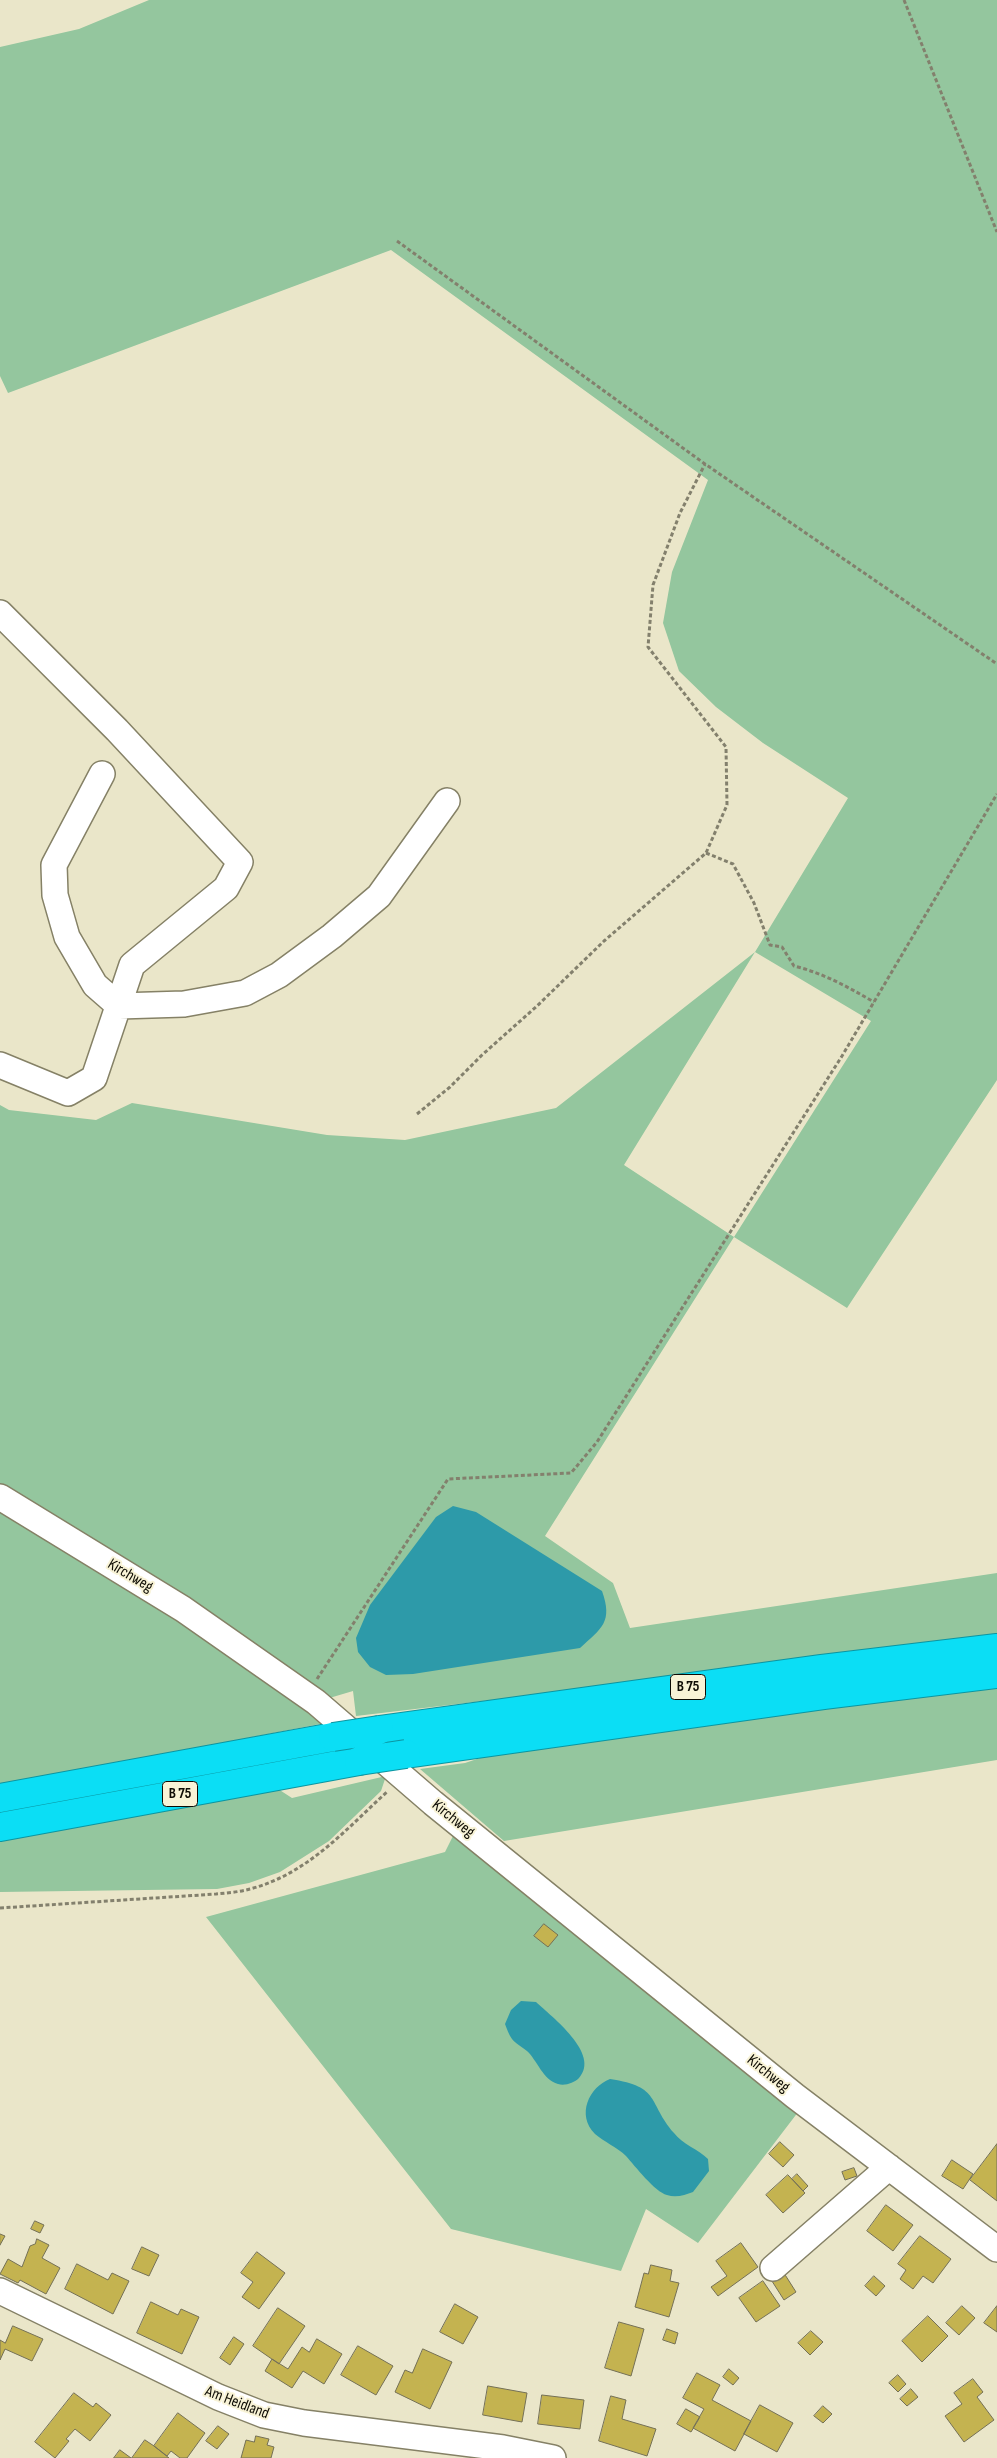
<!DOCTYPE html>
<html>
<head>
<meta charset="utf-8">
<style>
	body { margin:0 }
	canvas { display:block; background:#eae6c9 }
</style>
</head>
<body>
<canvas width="997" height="2458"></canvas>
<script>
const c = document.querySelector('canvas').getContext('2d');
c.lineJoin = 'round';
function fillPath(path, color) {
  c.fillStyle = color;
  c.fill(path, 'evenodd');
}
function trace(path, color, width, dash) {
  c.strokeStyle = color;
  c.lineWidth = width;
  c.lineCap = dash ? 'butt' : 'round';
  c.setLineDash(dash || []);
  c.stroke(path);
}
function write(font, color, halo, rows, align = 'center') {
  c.font = font + ' "Sofia Sans Condensed",sans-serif';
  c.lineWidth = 4;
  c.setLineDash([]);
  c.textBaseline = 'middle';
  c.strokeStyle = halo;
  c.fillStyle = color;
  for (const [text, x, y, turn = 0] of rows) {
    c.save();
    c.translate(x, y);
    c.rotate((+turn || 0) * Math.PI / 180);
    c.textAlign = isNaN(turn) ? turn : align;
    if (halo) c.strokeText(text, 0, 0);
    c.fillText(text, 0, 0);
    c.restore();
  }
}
fillPath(new Path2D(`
	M149 0H997V1080L847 1308 734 1237 545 1536 613 1583 630 1628 997 1573V1634L568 1691 356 1716 353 1691 316 1702 325 1723 0 1786V1105L9 1110 96 1120 132 1103 327 1135 405 1140 556 1108 755 952 848 798 763 743 716 707 679 671 663 623 672 572 708 480 391 250 8 393 0 376V47L79 29ZM755 952 871 1021 734 1237 624 1165Z
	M997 1684V1760L504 1841 420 1769 465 1763 492 1754Z
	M386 1776 381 1791 329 1841 280 1872 249 1883 217 1889 0 1892V1836L275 1787 292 1798Z
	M459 1824 805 2103 698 2243 646 2209 621 2271 451 2229 206 1917 445 1852Z`), '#94c69e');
fillPath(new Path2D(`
	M453 1506 476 1512 602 1591C613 1622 602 1628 580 1648L413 1674 386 1675 370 1667 358 1652 356 1638 370 1605 436 1517Z
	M521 2001 536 2002C552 2017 601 2054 579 2078 574 2083 565 2086 558 2084 543 2080 537 2060 527 2051 522 2047 515 2043 512 2039 509 2035 507 2029 505 2024L511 2010Z
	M610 2079C662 2087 647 2102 674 2133 682 2144 698 2149 708 2159L709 2171 693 2192C685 2195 676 2198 667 2195 655 2192 635 2166 626 2156 617 2147 604 2142 595 2134 576 2115 589 2087 610 2079Z`), '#2d9aa9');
const building = new Path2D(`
	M544 1924 558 1935 548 1947 534 1936Z
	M780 2142 794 2155 783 2167 769 2154Z
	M997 2144V2201L970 2180Z
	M952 2160 973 2174 963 2189 942 2176Z
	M854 2168 857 2176 845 2180 842 2172Z
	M797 2174 808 2186 803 2191 792 2179Z
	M788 2175 805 2193 783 2213 766 2195Z
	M886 2205 913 2225 893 2251 867 2231Z
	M35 2221 44 2225 40 2233 31 2229Z
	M0 2234 5 2236 0 2245Z
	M920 2236 951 2259 933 2283 923 2276 913 2289 900 2279 906 2270 898 2264Z
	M37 2239 49 2245 42 2258 60 2268 46 2294 20 2280 18 2283 0 2274 8 2259 22 2267 30 2246 35 2244Z
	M741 2243 758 2267 718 2296 711 2287 727 2276 716 2261Z
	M142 2247 159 2255 149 2276 132 2269Z
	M257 2252 285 2273 259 2309 242 2297 253 2282 241 2273Z
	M77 2264 108 2280 112 2273 129 2281 113 2314 65 2289Z
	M651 2265 672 2270 670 2281 679 2283 669 2317 635 2307 644 2273 648 2274Z
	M782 2270 796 2292 784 2300 770 2278Z
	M874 2276 885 2286 876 2296 865 2286Z
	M763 2281 780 2306 756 2322 739 2298Z
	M151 2302 178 2315 181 2309 199 2317 182 2354 137 2333Z
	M455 2304 478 2317 463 2344 440 2332Z
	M962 2306 975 2318 959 2335 946 2323Z
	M997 2306V2332L984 2323Z
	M278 2308 305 2326 279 2364 253 2346Z
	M928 2316 948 2336 922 2362 902 2341Z
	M619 2322 644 2329 631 2376 605 2368Z
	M13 2326 43 2339 32 2361 5 2349 0 2360V2340L5 2343Z
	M667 2329 678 2333 675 2344 663 2340Z
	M811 2331 823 2342 810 2355 798 2343Z
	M234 2337 244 2344 230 2365 220 2358Z
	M317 2339 342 2354 324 2384 303 2371 292 2388 265 2371 272 2359 288 2369 302 2347 309 2352Z
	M358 2346 393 2366 376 2395 341 2375Z
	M423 2349 452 2362 430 2409 395 2392 405 2370 412 2373Z
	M729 2369 739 2378 733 2385 723 2377Z
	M697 2373 720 2385 712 2400 751 2421 735 2451 693 2428 704 2409 683 2398Z
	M898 2375 906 2384 898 2392 889 2383Z
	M973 2379 983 2392 977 2397 994 2420 964 2442 945 2416 962 2404 954 2393Z
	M488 2386 527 2393 522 2422 483 2415Z
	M911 2389 918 2397 907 2406 900 2399Z
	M74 2393 93 2407 96 2403 111 2415 90 2441 75 2429 66 2439 69 2441 55 2458 35 2442Z
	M542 2395 584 2400 580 2429 538 2424Z
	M611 2396 626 2400 622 2419 656 2429 647 2456 599 2441Z
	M760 2405 793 2423 777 2452 744 2434Z
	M823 2406 832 2414 823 2423 814 2416Z
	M686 2409 700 2417 691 2432 677 2424Z
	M178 2413 205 2433 187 2458H180L171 2451 167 2456 154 2446Z
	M218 2426 229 2434 217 2449 206 2441Z
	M256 2436 269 2439 267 2445 274 2447 271 2458H241L246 2440 254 2442Z
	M145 2440 154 2446 169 2458H132Z
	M120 2450 131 2458H114Z`);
fillPath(building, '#c4b350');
trace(building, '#747056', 1);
const minor = new Path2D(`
	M0 613 117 730 240 862 226 888 132 965 94 1078 68 1093 0 1065
	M102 774 54 865 55 895 67 937 95 985 119 1006 184 1004 245 993 279 975 332 936 379 896 447 801
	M0 1497 183 1609 316 1702 433 1803 795 2096 997 2249
	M773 2268 889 2167
	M0 2291 218 2397 264 2415 304 2423 503 2448 553 2458`);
const highway = new Path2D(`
	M379 1730 820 1669 997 1648
	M406 1754 825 1695 997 1674
	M0 1798 333 1737
	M0 1827 359 1761`);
trace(minor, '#858166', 28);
trace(highway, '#0c95a1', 30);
trace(new Path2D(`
	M904 0 997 232
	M397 241 705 464 997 664
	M706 853 733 864 754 903 770 945 782 947 794 966C823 973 848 987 874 1002
	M417 1114 450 1087 482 1055 537 1006 604 941 706 853 727 805 726 747 648 647 653 585 680 513 705 464
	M317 1679 448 1479 571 1473 597 1442 842 1056 997 794
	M0 1908 216 1894C227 1893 239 1892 250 1889 308 1874 346 1829 388 1791`), '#83806d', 3, [4, 2.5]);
trace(minor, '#fff', 25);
trace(highway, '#0bdef5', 28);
const highwayBridge = new Path2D(`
	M333 1737 379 1730
	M359 1761 406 1754`);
trace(highwayBridge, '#0c95a1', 30, []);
trace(highwayBridge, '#0bdef5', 28);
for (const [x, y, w] of [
	[688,1687,35],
	[180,1794,35]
]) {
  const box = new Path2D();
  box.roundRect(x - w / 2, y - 12.5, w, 25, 4);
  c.fillStyle = '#f8f3d6';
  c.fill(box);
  trace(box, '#0f0d05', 1);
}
write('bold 15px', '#0f0d05', null, [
	["B 75",688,1687],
	["B 75",180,1794]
]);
write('16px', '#0f0d05', '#f8f3d6', [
	["Kirchweg",130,1576,31],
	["Kirchweg",453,1819,39],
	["Kirchweg",768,2074,39],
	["Am Heidland",237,2403,21]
]);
</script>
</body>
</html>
